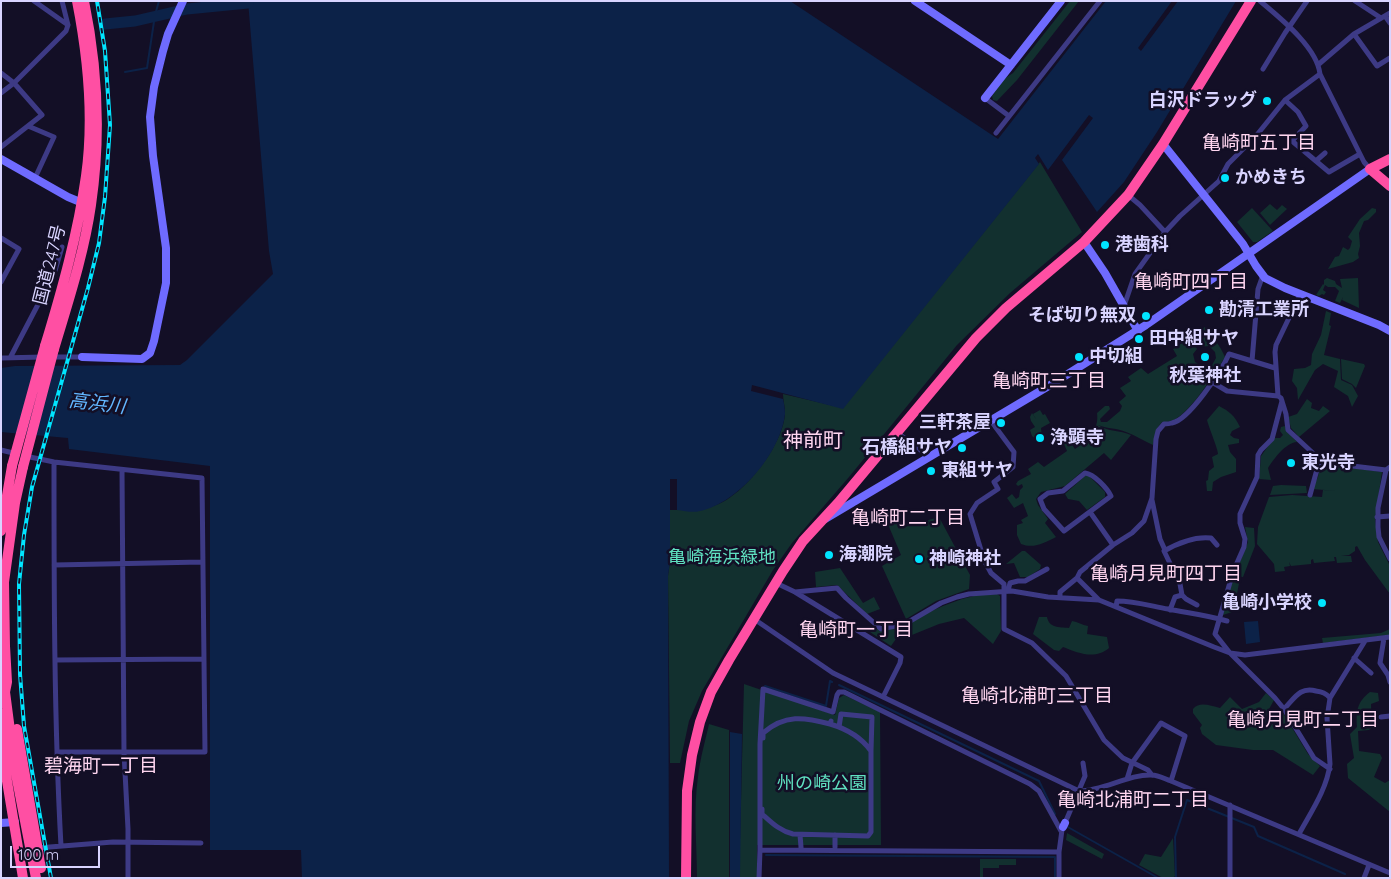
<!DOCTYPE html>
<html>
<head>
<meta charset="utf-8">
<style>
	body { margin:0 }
	#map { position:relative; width:1391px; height:879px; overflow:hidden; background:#130f26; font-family:Quicksand,sans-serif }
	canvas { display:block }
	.frame { position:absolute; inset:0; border:2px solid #d9d4ff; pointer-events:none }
	.scale { position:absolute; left:10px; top:846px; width:90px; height:22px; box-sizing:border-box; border:2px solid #d9d4ff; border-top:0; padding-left:6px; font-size:15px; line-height:18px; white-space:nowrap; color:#d9d4ff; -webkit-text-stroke:4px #130f26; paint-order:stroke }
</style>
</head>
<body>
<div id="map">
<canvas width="1391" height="879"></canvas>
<div class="frame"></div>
<div class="scale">100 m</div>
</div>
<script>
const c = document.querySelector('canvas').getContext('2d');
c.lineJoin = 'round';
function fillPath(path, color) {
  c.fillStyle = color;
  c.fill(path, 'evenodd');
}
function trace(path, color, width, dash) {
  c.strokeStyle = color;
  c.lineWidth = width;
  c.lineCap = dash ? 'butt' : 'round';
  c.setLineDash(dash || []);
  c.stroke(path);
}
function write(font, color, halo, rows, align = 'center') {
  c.font = font + ' Quicksand,"Noto Sans JP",sans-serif';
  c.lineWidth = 5;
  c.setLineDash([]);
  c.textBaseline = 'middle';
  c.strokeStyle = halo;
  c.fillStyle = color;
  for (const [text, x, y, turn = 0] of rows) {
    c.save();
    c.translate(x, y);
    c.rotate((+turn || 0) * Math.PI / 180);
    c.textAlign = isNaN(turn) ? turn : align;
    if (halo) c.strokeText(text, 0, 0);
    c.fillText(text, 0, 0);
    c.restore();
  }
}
fillPath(new Path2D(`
	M1070 1H1079L1017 80 997 101 993 100 992 96 1004 79 1013 73Z
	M1040 162 1082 232 1010 293 957 345 849 477 792 543 773 570 702 691 689 721 680 763H670L668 576 670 561V510C681 510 706 509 716 505 745 495 784 443 785 413 785 406 783 400 783 394L843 408Z
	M1270 204 1277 210 1282 205 1287 209 1270 225 1260 213Z
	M1252 208 1273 231 1257 242H1253L1237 222Z
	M1372 208 1376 209V212L1368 220 1364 221 1359 233 1360 246 1358 254 1359 258 1353 262 1328 269 1335 257 1339 256 1343 247 1348 250 1350 248 1352 241 1348 237 1360 219Z
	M1327 278 1335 281 1336 284 1342 288 1340 279 1358 278 1359 308 1342 300 1343 297 1340 303 1335 301 1339 291 1335 287H1328L1325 285 1323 290 1326 292 1324 295 1322 294 1319 296 1316 295 1323 284 1324 285V280Z
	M1326 311 1331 313 1329 325 1331 326 1324 355 1340 359 1341 380 1352 385 1358 396 1352 407 1348 396 1334 387 1338 371 1323 364 1315 370 1298 400 1297 388 1292 381 1294 369 1305 368 1311 365 1312 354 1321 335Z
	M1205 327C1213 339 1219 343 1225 357 1214 375 1192 410 1174 420 1170 422 1166 422 1162 422L1158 427 1153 445C1144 441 1135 435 1126 432 1117 428 1108 429 1098 425 1108 432 1120 430 1131 435L1111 460 1104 453 1065 486 1041 492 1036 499 1038 505 1048 519 1045 523 1056 537C1044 543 1034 549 1021 544L1017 535V525L1023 523 1021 520 1028 516 1023 503 1014 508 1007 498 1012 494 1016 499 1019 497 1020 490 1023 487 1022 484 1018 486 1016 484 1018 481 1031 474 1028 469 1038 462 1044 467 1067 451 1064 444 1074 436 1070 429 1073 427 1079 435 1070 442 1075 449 1089 439 1086 435 1088 433C1097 430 1098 421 1097 413L1105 406H1109L1110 409 1100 419 1101 422H1107L1120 411 1122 406 1119 402 1126 396 1120 388 1131 381 1128 377 1141 368 1148 374 1177 356 1173 349 1190 338 1197 349 1193 354 1195 362 1205 368 1212 365 1216 358 1215 352 1209 346 1199 347 1191 335Z
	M1341 359 1364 364 1365 366 1356 388 1352 384 1342 379Z
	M1307 399 1312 403 1311 408 1319 411 1323 406 1330 411 1299 437 1291 428 1288 417 1297 414Z
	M1219 406C1229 411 1235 416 1240 427L1232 431 1230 435 1234 438 1239 439V443L1228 445 1230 452 1236 459V472L1221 477 1213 482 1212 491H1207L1206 481 1208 480 1209 471 1214 467 1212 457 1218 454C1218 449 1209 428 1207 420Z
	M1040 410 1043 415 1045 414 1050 423 1041 428 1042 437 1037 440 1032 436 1030 430 1035 427 1031 421 1030 417 1032 413 1036 419 1033 414Z
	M1285 426 1287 431 1297 442C1285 443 1274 459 1268 468L1271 480 1259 479 1261 456 1274 438H1280L1283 435 1280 431 1281 427Z
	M1320 465H1330L1382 472 1375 519 1378 542 1390 566V594L1365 560 1357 546 1355 547V551L1349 555 1341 556H1351L1352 562 1337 563 1336 557H1334L1335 561 1314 563 1313 559 1311 560V564L1291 566 1289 562 1290 566 1284 567 1285 571 1275 572 1274 564 1257 544 1258 527 1269 497 1292 495 1322 497 1323 490 1338 491 1312 489 1318 477Z
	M1088 475 1105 492V497L1087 510 1079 501 1068 499 1065 494 1085 476Z
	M1281 485 1306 486 1307 493 1270 495 1273 486Z
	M893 511 901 528 939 517 970 575 969 589 936 601 906 619 882 566 901 555 884 515Z
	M1245 527 1254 528 1255 546 1243 577 1234 576 1248 542Z
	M1022 551H1025L1041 565 1040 569 1028 577H1020L1014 563 1006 564Z
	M840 568 863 603 874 597 880 609 867 614 837 585 816 587 815 572Z
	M1233 578H1240L1237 594 1239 604 1235 607V611L1220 616Z
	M997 594 1000 596 1001 631 993 644 964 618 939 624 907 637 898 636 891 646 870 632 875 628 888 630 943 606 962 599 978 595Z
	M1039 617H1047C1049 628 1059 627 1069 628L1072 621C1078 622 1082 625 1088 626L1087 634 1107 637 1109 648C1095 660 1078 653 1063 647L1059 651 1054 650 1033 634Z
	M1390 629V635L1323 643 1322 638 1381 633Z
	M744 684 835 715 839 698 844 695 880 712 881 845H757V878H739Z
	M1370 692 1378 693 1379 701 1371 704 1372 727 1369 730 1358 731 1359 751 1380 754 1382 758 1374 777 1385 783 1390 780V812L1348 778 1347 764 1354 758 1350 734 1357 727C1356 711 1357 702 1370 692Z
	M1266 693 1274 700 1268 711 1274 723 1281 721 1283 718 1281 714 1283 713 1308 754 1320 766 1313 775 1273 750H1253L1216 745 1202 734 1200 728 1202 725 1193 713V709C1200 701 1210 706 1220 708L1230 697 1242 709 1259 702Z
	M709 724 729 730V878H697C697 844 693 810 698 777 700 759 705 742 709 724Z
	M1067 833 1104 854 1102 859 1066 840Z
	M1173 838 1175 876 1173 878H1163L1139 865 1145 854 1161 857Z
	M980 859H1016V865H999V868H983V878H980Z`), '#12302f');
fillPath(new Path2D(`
	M248 1H790L998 139 1106 1H1172L1138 48 1141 51 1178 1H1236L1157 132 1124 182 1097 212 1062 160 1093 118 1089 115 1048 170 1038 154 1035 158 1039 164 843 409 752 385 751 391 783 399C784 403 785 409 785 414 781 452 739 503 700 511 693 513 685 511 677 510V479H670V561L668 576 669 878H302L301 850H210V466L69 449 68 438 1 432V368L15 366 180 365 187 360 273 274 269 251Z
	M1258 621 1260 642 1246 644 1244 622Z
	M730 732 742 734 740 878H730Z`), '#0c2248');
trace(new Path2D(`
	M125 72 147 68 155 15 159 1
	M839 685 1039 781 1055 814
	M765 686 826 706 830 681 832 682
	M1066 826 1158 878
	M766 855 1055 857V878
	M1176 878 1175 837 1187 800 1254 827 1258 836 1345 874`), '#0c2248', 2);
trace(new Path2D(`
	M105 24 135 21 187 9 248 3`), '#0c2248', 11);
trace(new Path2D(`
	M34 1 68 25
	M1260 1C1280 18 1317 47 1320 74L1364 162 1370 169
	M1355 1 1381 18
	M1385 16 1390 23
	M1354 34 1377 66 1390 58
	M1319 64 1354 34 1390 13
	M1263 69 1285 33 1307 1
	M1 73 14 83 42 115 1 147
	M1 93 14 83 66 31 68 25 62 1
	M985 98 1009 116
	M1285 100 1298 112 1306 126 1292 141 1329 172 1360 154
	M28 126 54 137 35 178
	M996 133 1100 1
	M1317 160 1325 153
	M1128 195 1140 205 1165 232
	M1 238 19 249 1 282
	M1300 295 1276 345 1275 352 1278 396 1281 398 1286 414 1288 430 1315 455 1319 462 1386 470
	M1124 306 1135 274 1165 232 1180 216 1219 181 1228 164 1256 136 1285 100 1320 74
	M52 357H82
	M1 358 43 357
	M10 358 54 274 62 247
	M1252 361 1258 289 1263 275
	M1212 382 1227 391 1278 396
	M1282 401 1272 439 1261 450 1258 455 1257 477 1240 514V523L1245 539 1244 547 1233 572 1215 634 1230 653 1275 698 1284 709 1314 758 1330 769
	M991 421 1014 452 1013 467 994 482 998 489 977 503 970 514 984 560 991 573 1004 584V629L1032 643 1066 676 1104 740 1123 758 1148 770 1152 775
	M896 432 916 446 929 458
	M1 450 17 454
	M25 456 54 462 202 478 205 752H57
	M54 462C54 590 54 719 61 846
	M1390 467 1386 470 1378 508V527L1379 537 1390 559
	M122 470 124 753 128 829V878
	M1085 473C1094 474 1107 488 1111 496L1064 531 1044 509 1040 499 1048 493 1063 491Z
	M1310 495 1319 462
	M1152 500 1160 539 1165 550
	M1090 512 1113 545
	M1377 517 1390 516
	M54 565 202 562
	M1077 578 1099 600
	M776 583 795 592 901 657 900 663 883 697
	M1008 591 1010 583 1018 581H1025L1047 569
	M795 592 837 588 846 598 881 629 905 624 941 603 957 597 969 594 1012 591 1048 597 1099 600 1214 647 1230 653 1245 655 1390 637
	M1182 595 1186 599 1197 605
	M1060 597V592L1077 578 1080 572 1113 545 1132 533 1144 521 1152 498 1156 439 1158 431 1164 424C1167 424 1169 424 1172 423 1189 420 1222 370 1229 354L1275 368
	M1116 607 1117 601C1134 601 1151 606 1168 609 1188 613 1207 615 1227 621
	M1170 610 1175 597 1182 595 1180 584 1164 551C1178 543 1194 536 1211 538L1217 545
	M754 619 833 673 1079 791C1103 791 1129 774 1152 775 1158 775 1165 779 1171 781L1390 873
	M1384 638 1380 663 1388 675 1390 682
	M1354 658 1371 673
	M55 660 203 659
	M1284 709C1294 699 1300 686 1316 691 1322 692 1326 693 1330 698
	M1381 717 1390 716
	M839 727 841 714 872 717 871 751
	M763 738V733C785 714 804 717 830 724
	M1127 779 1132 763 1161 723 1185 736 1171 781
	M762 809V814C772 823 780 831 793 834L868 836 871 832V751C861 737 847 729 830 724L831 721
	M1065 823 1085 776 1083 763
	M1299 834C1311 812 1327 789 1330 764L1327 718 1330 698 1365 641
	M800 835 801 847
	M835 835V847
	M37 848 113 842 201 843
	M760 850V744L763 689 833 712 837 695 839 692H844L1030 784 1039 791 1061 831
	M759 878 760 850 1059 852
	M1059 878V852L1062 830
	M1230 878V805
	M1364 878 1369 865`), '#3d3a85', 5);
trace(new Path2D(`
	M915 1 1011 65
	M985 98 1061 1
	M1163 144 1243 244 1256 266 1265 278 1285 288 1379 325 1390 331
	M1 159 68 197 85 204
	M1084 242 1105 273 1138 331
	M82 357 142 359 150 353 154 341 166 283V248L153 156 150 117 154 87 163 51 168 34 183 1
	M825 519 1052 384 1146 325 1370 169
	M1 823 15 822
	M1063 827 1065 823`), '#6f6bff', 8);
trace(new Path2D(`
	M1390 159 1370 169 1390 186
	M45 346C62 290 78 233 86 176 94 119 88 57 77 1
	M54 349C68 302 84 254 91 205 101 137 98 69 84 1
	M23 467 15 503 4 582 5 646 7 682 5 692 15 769 36 878
	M1 531 12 466
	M1 714 5 769 23 878
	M17 729 41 868
	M686 878 687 791 692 755 700 722 711 692 729 660 783 571 803 541 838 503 976 338 1006 308 1084 242 1128 195 1163 144 1251 1`), '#ff4fa3', 10);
const rail = new Path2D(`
	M51 878 24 726 20 674 19 584 24 535 32 487 88 288 99 243 105 197 110 125 105 51 97 1`);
trace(rail, '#00e5ff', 4);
trace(rail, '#130f26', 2, [5.5]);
trace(new Path2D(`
	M12 466 45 346
	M23 467 54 349`), '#ff4fa3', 10);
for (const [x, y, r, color] of [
	[1267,101,5,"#00e5ff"],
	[1225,178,5,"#00e5ff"],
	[1105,245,5,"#00e5ff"],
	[1209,310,5,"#00e5ff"],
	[1146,316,5,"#00e5ff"],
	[1139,339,5,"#00e5ff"],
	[1079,357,5,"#00e5ff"],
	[1205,357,5,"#00e5ff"],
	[1001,423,5,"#00e5ff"],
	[1040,438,5,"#00e5ff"],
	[962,448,5,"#00e5ff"],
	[1291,463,5,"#00e5ff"],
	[931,471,5,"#00e5ff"],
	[829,555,5,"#00e5ff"],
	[919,559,5,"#00e5ff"],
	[1322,603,5,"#00e5ff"]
]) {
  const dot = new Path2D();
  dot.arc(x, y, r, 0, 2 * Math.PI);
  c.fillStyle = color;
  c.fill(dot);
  trace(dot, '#130f26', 2);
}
write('bold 18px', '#d9d4ff', '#130f26', [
	["白沢ドラッグ",1257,101,"right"],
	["かめきち",1235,178],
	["港歯科",1115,245],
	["勘清工業所",1219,310],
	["そば切り無双",1136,316,"right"],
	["田中組サヤ",1149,339],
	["中切組",1089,357],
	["秋葉神社",1205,376,"center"],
	["三軒茶屋",991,423,"right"],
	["浄顕寺",1050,438],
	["石橋組サヤ",952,448,"right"],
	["東光寺",1301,463],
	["東組サヤ",941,471],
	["海潮院",839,555],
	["神崎神社",929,559],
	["亀崎小学校",1312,603,"right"]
], 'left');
write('18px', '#d9d4ff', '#130f26', [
	["国道247号",50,265,-76]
]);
write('18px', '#5fe0c0', '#130f26', [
	["亀崎海浜緑地",722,558],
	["州の崎公園",822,784]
]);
write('19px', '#ffd6f0', '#130f26', [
	["亀崎町五丁目",1259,143],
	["亀崎町四丁目",1191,282],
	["亀崎町三丁目",1049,381],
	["亀崎町二丁目",908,518],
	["亀崎月見町四丁目",1166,574],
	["亀崎町一丁目",856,630],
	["亀崎北浦町三丁目",1037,696],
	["亀崎月見町二丁目",1303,720],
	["碧海町一丁目",101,766],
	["亀崎北浦町二丁目",1133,800]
]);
write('italic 19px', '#62b6ff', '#130f26', [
	["高浜川",97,404,7]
]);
write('20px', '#ffd6f0', '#130f26', [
	["神前町",813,441]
]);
</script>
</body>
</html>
